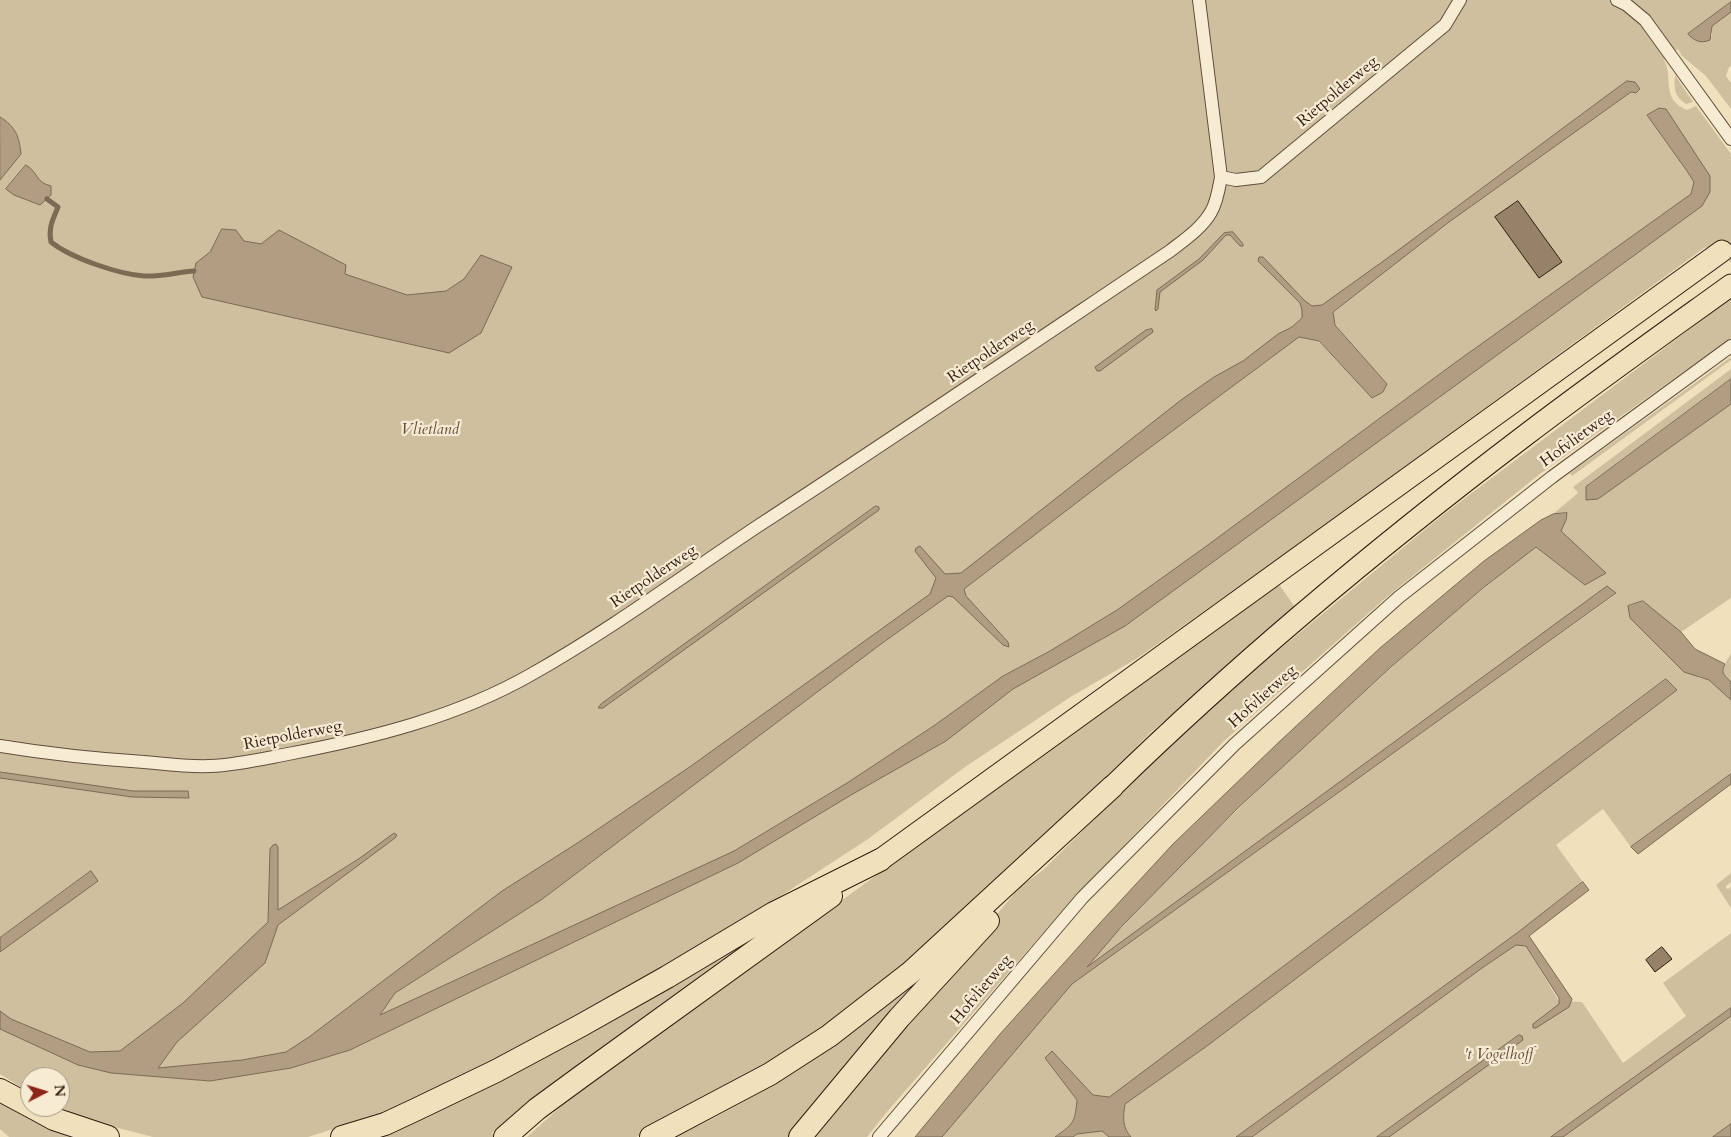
<!DOCTYPE html>
<html>
<head>
<meta charset="utf-8">
<style>
	body { margin:0 }
	#map { position:relative; width:1731px; height:1137px; overflow:hidden; background:#f1e0bc; font-family:Cardo,serif }
	canvas { display:block }
	.north { position:absolute; left:20px; top:1067px; width:50px; height:50px; box-sizing:border-box; background:#f6ebd3; border:1px solid #a79885; border-radius:50%; rotate:85deg; font-size:14px; font-weight:700; line-height:20px; text-align:center; color:#311c10 }
	.north::after { content:''; display:block; margin:auto; width:18px; height:22px; background:#8f2418; clip-path:polygon(50% 0,100% 100%,50% 72%,0 100%) }
</style>
</head>
<body>
<div id="map">
<canvas width="1731" height="1137"></canvas>
<div class="north">N</div>
</div>
<script>
const c = document.querySelector('canvas').getContext('2d');
c.lineJoin = 'round';
function fillPath(path, color) {
  c.fillStyle = color;
  c.fill(path, 'evenodd');
}
function trace(path, color, width, dash) {
  c.strokeStyle = color;
  c.lineWidth = width;
  c.lineCap = dash ? 'butt' : 'round';
  c.setLineDash(dash || []);
  c.stroke(path);
}
function write(font, color, halo, rows, align = 'center') {
  c.font = font + ' Cardo,serif';
  c.lineWidth = 4.5;
  c.setLineDash([]);
  c.textBaseline = 'middle';
  c.strokeStyle = halo;
  c.fillStyle = color;
  for (const [text, x, y, turn = 0] of rows) {
    c.save();
    c.translate(x, y);
    c.rotate((+turn || 0) * Math.PI / 180);
    c.textAlign = isNaN(turn) ? turn : align;
    if (halo) c.strokeText(text, 0, 0);
    c.fillText(text, 0, 0);
    c.restore();
  }
}
fillPath(new Path2D(`
	M0 0H1731V9L1692 39 1712 36V26L1731 12V66L1729 67 1726 76 1731 83V109L1706 76 1682 56 1678 49 1664 60C1674 78 1660 99 1687 110L1696 106 1731 154V263C1724 253 1718 244 1704 248L1278 559 1136 659 1072 696 965 767 868 839 721 935 494 1066 377 1115 308 1137H153L91 1121 58 1107H60V1077H30V1093L0 1074V1029L111 1073 210 1081 291 1068 350 1050 738 863 851 795 946 741 1013 689 1125 626 1702 206 1710 191 1659 108 1647 115 1687 171 1694 182 1691 194 1456 362 1201 550 1117 610 1050 651 1003 676 935 725 847 783 734 851 380 1016 395 993 541 900 881 644 948 596 953 597 1008 642 966 596 964 589 1105 481 1299 337 1318 341 1372 398 1387 384 1335 324 1333 312 1449 222 1631 92 1636 93 1640 90 1635 82 309 1052 212 1071H155L91 1060 0 1021Z
	M1675 75 1693 102 1686 104C1674 96 1674 89 1675 75Z
	M1731 298V338L1541 473 1389 595 1224 741 1068 904 886 1113 867 1137H810L826 1115 1020 887 1043 870 1201 714 1444 514Z
	M1731 357V360L1572 476 1570 473Z
	M1731 369V379L1586 487 1598 499 1731 404V598L1681 632 1643 601 1628 606 1699 678 1709 680 1731 700V774L1631 847 1603 809 1556 845 1583 882 1517 933 1236 1137H1131C1122 1127 1123 1117 1125 1104L1207 1046 1677 690 1666 679 1109 1097 1093 1095 1052 1051 1045 1058 1077 1100C1075 1123 1073 1124 1055 1137H942L1072 984 1616 594 1606 587 1085 969C1155 887 1233 813 1312 740 1385 673 1457 607 1536 547L1585 585 1606 573 1560 531 1566 520 1567 513 1553 514 1578 493 1573 487Z
	M1278 583 1295 607 1150 733 961 922 811 1040 715 1099 636 1137H527L567 1101 654 1037Z
	M1731 653V682C1718 670 1724 667 1731 653Z
	M1731 873V882L1726 886V888L1728 889 1731 887V908L1716 885Z
	M776 925 531 1104 492 1133 495 1137H366Z
	M1731 933V1137H1252L1482 968 1516 945 1526 946 1559 1001 1582 1002 1623 1063 1686 1016 1663 983Z
	M941 962 792 1137H676C719 1116 761 1093 801 1068 850 1037 896 999 941 962Z
	M0 1097 84 1137H9L0 1129Z
	M1102 1131 1109 1137H1073L1077 1134Z`), '#d0bf9f');
const water = new Path2D(`
	M1731 2V12L1712 26 1710 40C1701 44 1694 41 1688 34Z
	M1627 81 1635 82 1640 89 1636 93 1631 92 1449 222 1333 312 1335 325 1387 384 1383 392 1372 398 1319 341 1299 337 1105 481 964 589 966 596 1008 642 1009 647 1003 645 953 597 948 596 881 644 541 900 395 993 380 1015 734 851 847 783 935 725 1003 676 1050 651 1117 610 1201 550 1456 362 1691 194 1694 182 1687 171 1647 115 1659 108 1666 109 1710 176V192L1702 206 1125 626 1013 689 946 741 851 795 738 863 350 1050 291 1068 210 1081 111 1073 78 1065 0 1029V1011L11 1019 90 1052 120 1051 183 1003 268 922 270 849 273 845 276 844 278 847V910L360 858 394 833 397 835 395 838 278 925 265 963 177 1042 158 1068 242 1060 286 1052 309 1037 502 891 579 842 691 766 930 594 936 578 915 551 916 548 920 546 945 574 961 573 1181 400 1214 377 1243 361 1278 334 1292 327 1302 318V310L1300 303 1258 261 1259 257H1263L1304 300 1312 306 1322 305 1389 257Z
	M0 117C16 127 19 136 21 154L0 180Z
	M26 165C39 173 35 182 51 186V195L40 205 14 195 6 189Z
	M222 229 236 230 244 241 261 244 279 230 346 265 345 274 407 295 446 291 464 279 481 255 512 267 481 333 449 353 202 297 193 277 196 263 210 252Z
	M1233 232 1243 244V246H1240L1230 235H1226L1203 260 1160 292 1158 309 1156 311 1155 310 1157 290 1199 259 1224 233Z
	M1152 329 1153 332 1100 371H1097L1095 367 1146 330Z
	M1731 379V404L1598 499 1586 500V487Z
	M876 506 879 507V510L603 708H598L601 704Z
	M1567 513 1566 520 1561 531 1606 573 1585 585 1536 547 1483 588 1391 667 1238 808 1123 925 1087 967 1607 586 1616 593 1072 984 942 1137H915L1000 1034 1100 923 1173 844 1279 742 1380 648 1484 561 1541 520 1553 514Z
	M1643 601 1681 632 1695 649 1725 664C1720 673 1725 676 1731 682V700L1709 680 1684 672 1630 618 1628 606Z
	M1666 679 1677 690 1207 1046 1125 1104C1123 1117 1122 1127 1131 1137H1109L1102 1131 1077 1134 1073 1137H1055C1073 1124 1075 1123 1077 1100L1045 1058 1052 1051 1093 1095 1109 1097Z
	M0 772 133 791H188L189 798 132 797 0 778Z
	M1731 774V784L1638 854 1631 847Z
	M91 871 98 881 0 952V938Z
	M1583 882 1589 890 1529 936 1572 999 1569 1007 1536 1028H1533V1024L1559 1004V998L1526 946 1516 945 1482 968 1252 1137H1236L1517 933Z
	M1731 1008V1016L1563 1137H1551Z
	M1519 1035 1522 1036 1523 1040 1389 1137H1377Z
	M1731 1124V1137H1713Z`);
fillPath(water, '#b09d82');
trace(water, '#7d6954', 1);
trace(new Path2D(`
	M47 199 58 207C53 219 48 228 51 242 71 258 118 274 144 276 160 277 178 272 194 271`), '#7d6954', 5);
const building = new Path2D(`
	M1518 201 1562 262 1539 278 1495 217Z
	M1662 947 1672 959 1655 972 1646 960Z`);
fillPath(building, '#958269');
trace(building, '#311c10', 1);
const minor = new Path2D(`
	M1617 0 1627 5 1645 20 1731 139
	M1221 177 1236 180 1261 177 1445 25 1460 0
	M0 746C49 754 95 759 144 762 166 764 188 767 210 766 236 765 262 759 288 754 372 738 457 717 532 674 610 630 683 576 758 526 896 436 1033 343 1170 251 1184 240 1202 228 1211 212 1217 202 1219 188 1221 177L1199 0
	M879 1137 1082 898 1235 744 1399 597 1552 477 1731 346`);
const trunk = new Path2D(`
	M1112 787C1242 660 1382 544 1527 434 1594 383 1663 334 1731 285
	M880 860 1722 251`);
const motorway = new Path2D(`
	M0 1090 30 1106
	M32 1107 54 1119 108 1137
	M342 1137 385 1124 415 1110 496 1071 580 1026 667 977 774 913 880 860
	M505 1137 537 1109 582 1076 831 896
	M651 1137 770 1074 829 1036 910 973 1112 787
	M800 1137 899 1018 988 921`);
trace(minor, '#614d3b', 14);
trace(trunk, '#311c10', 23);
trace(motorway, '#311c10', 24);
trace(minor, '#f6ebd3', 12);
trace(trunk, '#f1e0bc', 21);
trace(motorway, '#f1e0bc', 22);
write('16px', '#311c10', '#f6ebd3', [
	["Rietpolderweg",1338,92,-40],
	["Rietpolderweg",991,352,-34],
	["Hofvlietweg",1577,439,-36],
	["Rietpolderweg",654,577,-34],
	["Hofvlietweg",1263,697,-42],
	["Rietpolderweg",293,736,-11],
	["Hofvlietweg",982,990,-50]
]);
write('italic 16px', '#614d3b', '#f6ebd3', [
	["Vlietland",430,430],
	["'t Vogelhoff",1499,1055]
]);
</script>
</body>
</html>
